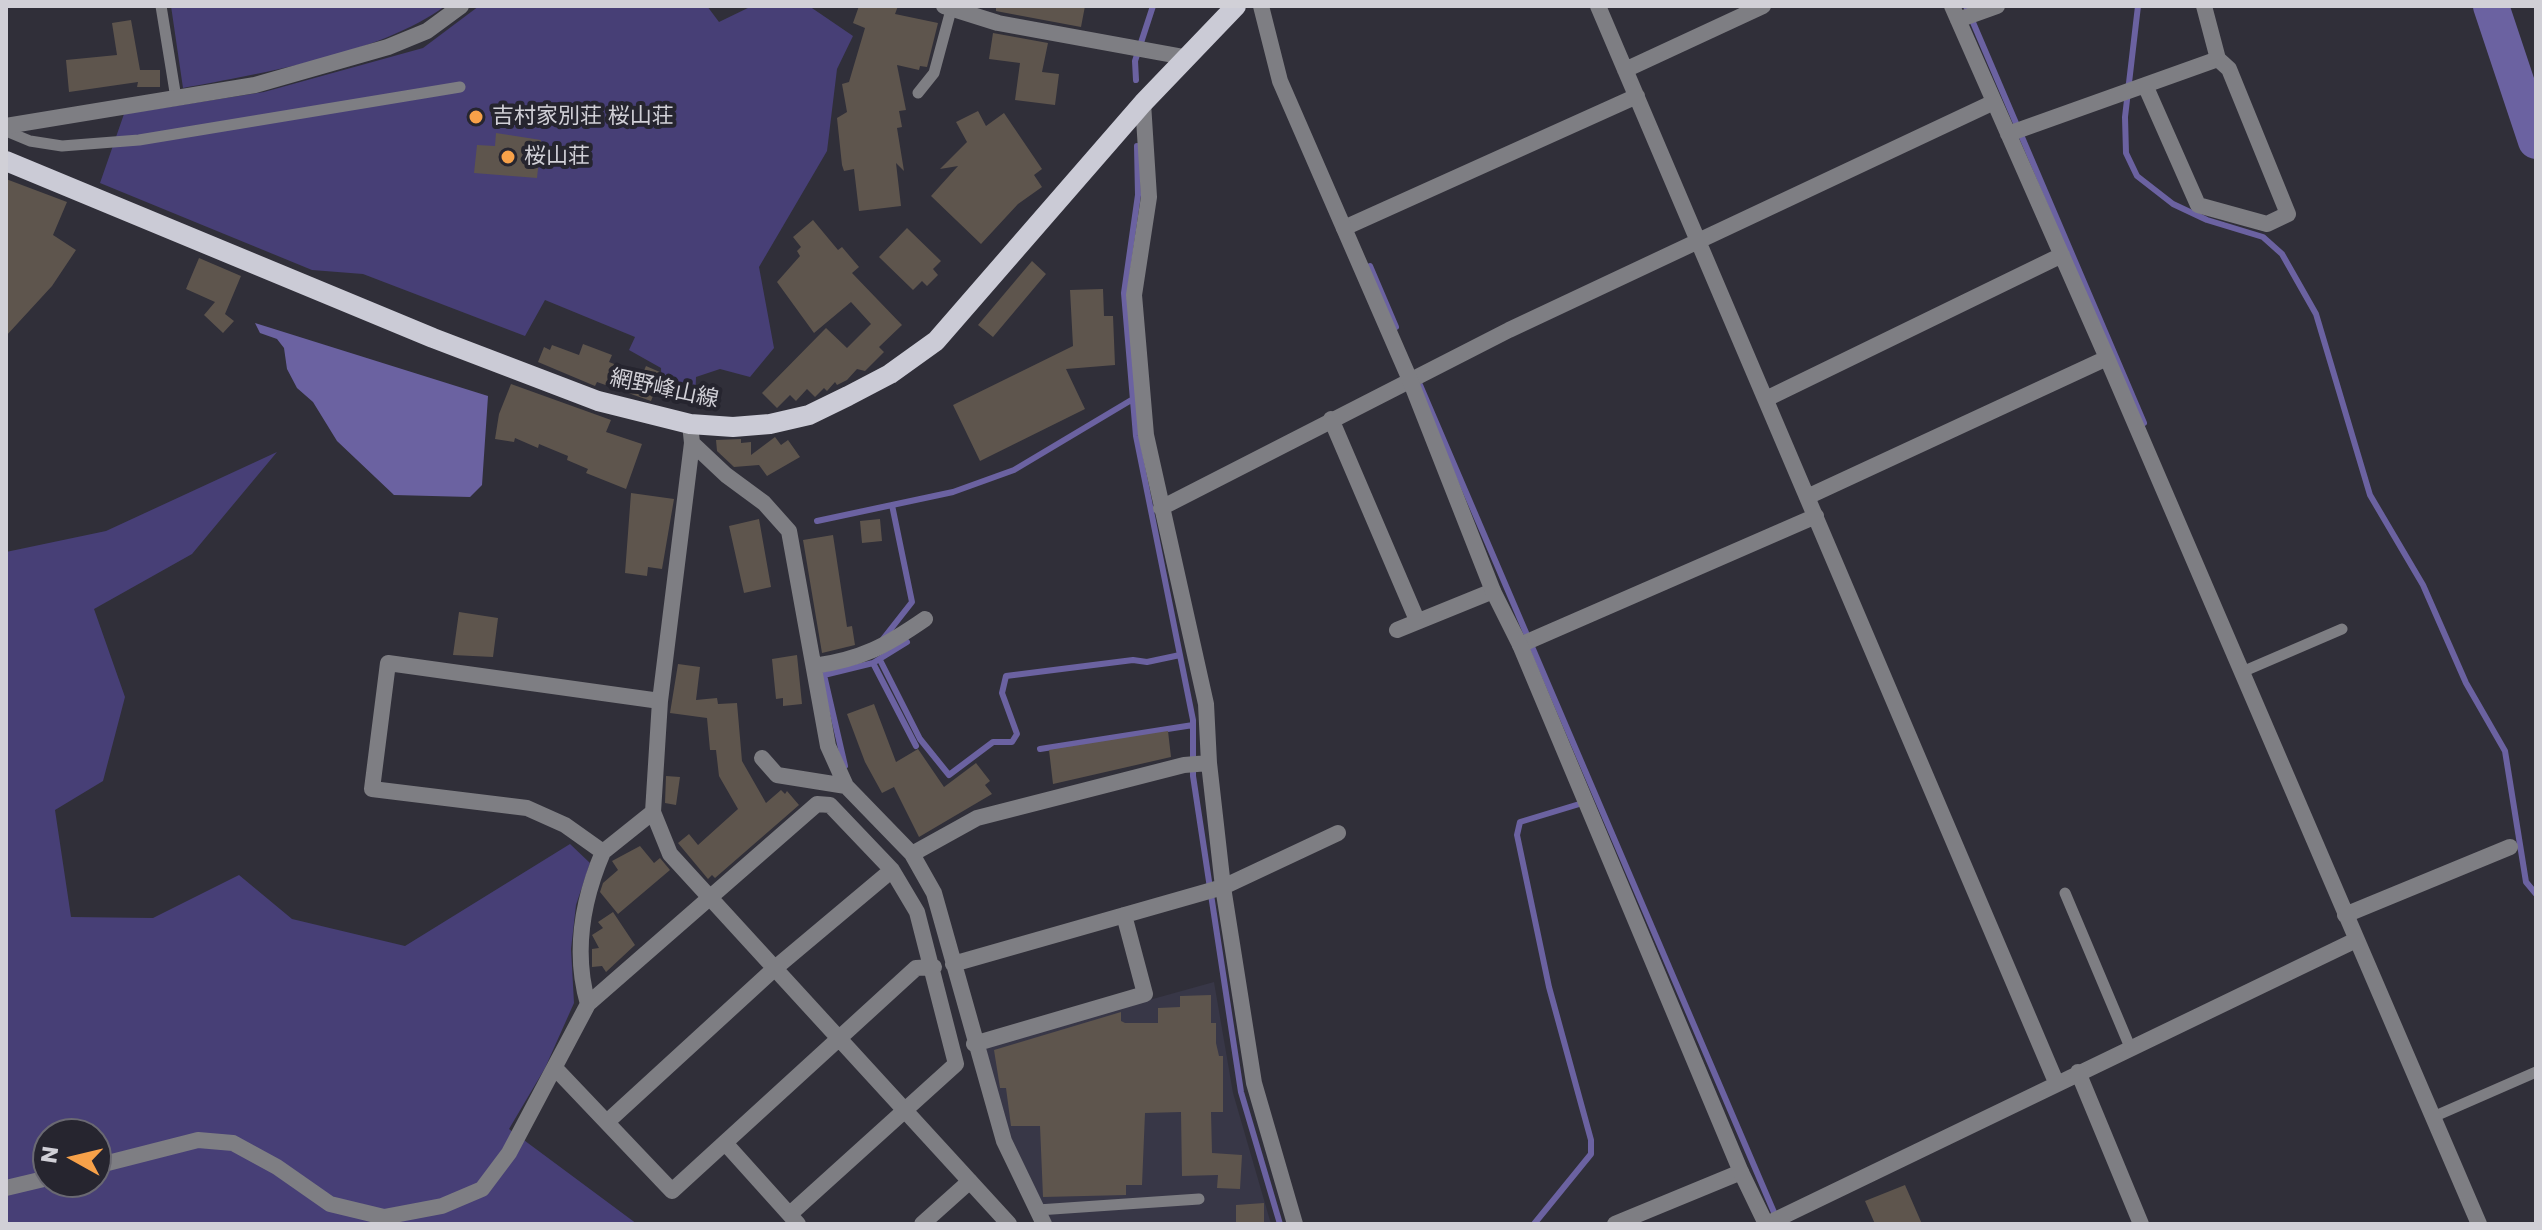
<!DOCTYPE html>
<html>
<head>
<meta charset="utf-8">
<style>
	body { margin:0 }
	#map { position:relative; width:2542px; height:1230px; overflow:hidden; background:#302f39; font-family:Poppins,sans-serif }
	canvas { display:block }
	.frame { position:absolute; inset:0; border:8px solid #d1d0d7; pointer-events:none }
	.north { position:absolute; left:32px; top:1118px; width:80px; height:80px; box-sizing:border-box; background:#26252f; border:2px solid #6a6972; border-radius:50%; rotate:278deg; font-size:22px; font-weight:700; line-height:32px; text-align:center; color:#d1d0d7 }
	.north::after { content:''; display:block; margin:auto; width:28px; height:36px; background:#f7a149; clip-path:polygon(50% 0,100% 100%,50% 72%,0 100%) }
</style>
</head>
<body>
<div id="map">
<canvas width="2542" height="1230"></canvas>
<div class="frame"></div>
<div class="north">N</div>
</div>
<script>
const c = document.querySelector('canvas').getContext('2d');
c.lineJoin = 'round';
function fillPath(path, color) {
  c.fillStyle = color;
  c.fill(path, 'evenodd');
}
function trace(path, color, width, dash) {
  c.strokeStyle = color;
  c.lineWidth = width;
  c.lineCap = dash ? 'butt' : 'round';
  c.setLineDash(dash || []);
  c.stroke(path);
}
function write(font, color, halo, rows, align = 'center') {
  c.font = font + ' Poppins,"Noto Sans JP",sans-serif';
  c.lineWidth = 8;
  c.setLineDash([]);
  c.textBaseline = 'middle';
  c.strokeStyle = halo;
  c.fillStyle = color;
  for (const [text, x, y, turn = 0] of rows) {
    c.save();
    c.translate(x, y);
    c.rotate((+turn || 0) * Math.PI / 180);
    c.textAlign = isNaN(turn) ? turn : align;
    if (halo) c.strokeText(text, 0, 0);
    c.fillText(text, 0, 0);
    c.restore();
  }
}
fillPath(new Path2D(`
	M1214 982 1233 1093 1271 1224H1052L1009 1139 983 1054 987 1045Z`), '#383747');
fillPath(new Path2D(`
	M171 6H445C380 54 263 73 183 88Z
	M479 6H707L719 22 752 6H809L853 36 837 69 827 151 759 267 774 348 750 377 720 369 696 377 695 404 662 392 661 368 629 350 635 337 545 300 525 336 363 274 312 270 100 183 124 114 264 92 423 48Z
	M277 452 192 554 94 609 125 697 103 781 55 810 71 917 153 918 239 875 292 919 405 946 570 844 590 863 576 905 571 949 574 1003 545 1068 509 1129 637 1224H6V552L106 531ZM48 1134H96V1182H48Z`), '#473f76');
fillPath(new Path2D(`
	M255 323 488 396 482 485 470 497 394 495 337 441 313 402 297 388 287 369 284 348 277 339 260 333Z`), '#6b62a1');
trace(new Path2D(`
	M1966 6 2144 423
	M2138 6 2125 117 2126 153 2137 176 2173 204 2207 220 2263 237 2282 254 2316 314 2370 495 2423 585 2466 683 2505 751 2526 882 2536 894
	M1136 80 1135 61 1153 6
	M1137 146 1138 195 1124 293 1136 436 1193 720V776L1241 1092 1280 1224
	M1370 266 1396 327
	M1420 385 1776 1217
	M817 521 953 492 1014 470 1133 399
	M883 639 912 602 892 505
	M880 660 920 739 949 775 993 742H1012L1017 734 1002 693 1006 676 1133 660 1147 662 1180 655
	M873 663 916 746
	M1040 749 1193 725
	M845 766 824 675 873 663 907 642
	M1534 1224 1591 1154V1140L1549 987 1517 835 1520 822 1586 802`), '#6b62a1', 6);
trace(new Path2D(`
	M2491 6 2536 141`), '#6b62a1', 36);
fillPath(new Path2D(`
	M859 6H898L895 14 938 23 927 67 920 66 919 70 897 65 906 110 899 111 902 127 897 128 904 171 896 163 901 206 859 211 854 169 844 171 842 165 837 118 847 112 842 84 849 82 865 28 853 23Z
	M996 6H1085L1081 27 1001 12 996 11Z
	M131 20 140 70H160V87H137L138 82 69 92 66 60 117 55 112 23Z
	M993 33 1048 43 1042 72 1059 74 1055 105 1015 100 1020 63 989 59Z
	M978 111 986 126 1004 113 1042 169 1034 175 1042 187 1018 204 981 244 931 196 958 166 940 169 967 142 956 122Z
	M496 133 541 140 537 178 474 173 477 145 495 146Z
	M6 179 67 202 53 235 76 250 52 286 6 336Z
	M813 220 838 250 842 247 859 267 852 273 902 325 879 347 884 352 865 371 857 369 847 380 837 385 835 382 827 391 824 388 815 397 807 389 796 401 790 395 777 408 762 393 826 328 847 348 871 324 851 302 814 333 777 282 800 256 797 251 801 247 793 237Z
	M907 228 941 261 933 269 938 275 927 286 922 281 913 290 879 257Z
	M199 258 241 276 225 314 234 321 223 333 204 315 215 302 186 289Z
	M1032 261 1046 274 993 337 978 325Z
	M1103 289 1104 316H1113L1115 365 1066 369 1085 409 980 461 953 405 1073 346 1070 290Z
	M583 344 612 355 609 362 642 375 646 366 662 373 651 401 597 382 595 386 538 362 544 347 550 350 552 345 579 355Z
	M511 384 611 420 606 432 642 444 626 489 586 473 588 469 567 460 568 456 539 444 538 448 515 438 514 442 495 439 499 414Z
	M775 437 781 445 788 440 800 457 767 476 759 465 734 467 717 451 716 440 741 439V443L751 442V455Z
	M631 493 674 499 662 569 648 567 647 576 625 573Z
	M759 519 771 587 744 593 729 526Z
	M880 519 882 541 862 543 860 521Z
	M833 535 847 627 852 626 855 645 822 653 803 540Z
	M459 612 498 618 493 657 453 655Z
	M797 655 802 704 783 706V698L776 699 772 659Z
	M678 664 700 667 696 700 717 698 718 704 737 703 742 761 766 803 781 790 785 794 787 791 799 805 715 878 712 875 708 879 678 843 689 834 698 845 738 809 719 776 716 750H710L707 718 670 713Z
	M874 704 896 762 918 749 944 787 976 763 990 781 985 785 992 794 919 837 894 787 882 793 865 762 847 714Z
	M1168 731 1171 757 1053 784 1049 750Z
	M666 776 680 777 676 805 665 803Z
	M640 846 654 863 660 858 670 870 618 914 600 892 603 883 618 870 612 861Z
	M613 912 635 945 606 972 602 966 592 967V949L599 948 592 935 603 928 598 922Z
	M1211 995V1023H1216V1043L1219 1056H1223V1112H1211L1212 1153 1242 1155 1240 1189 1217 1188 1218 1175 1182 1176 1181 1112 1145 1113 1142 1185H1126V1195L1043 1197 1040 1126H1011L1006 1088H1000L994 1050 1121 1012V1021L1125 1023H1158V1008L1180 1007V996Z
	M1905 1185 1922 1224H1875L1865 1201Z
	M1264 1203V1224H1236V1205Z`), '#5e554d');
trace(new Path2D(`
	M161 6 176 98
	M918 93 934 73 951 10
	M6 131 30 141 62 146 139 140 460 87
	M2242 672 2342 629
	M2065 893 2130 1047
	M2433 1117 2536 1072
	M1038 1210 1199 1199`), '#7e7e83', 11);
trace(new Path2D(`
	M944 6 998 23 1184 57
	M1598 6 2056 1082
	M1952 6 2107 358 2479 1224
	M1958 20 1997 6
	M1625 70 1763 6
	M2145 85 2198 205 2267 224 2288 214 2229 69 2218 59
	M1143 103 1149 197 1134 295 1146 435 1206 704 1209 763 1223 887 1254 1083 1295 1224
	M6 126 255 85 388 47 427 31 461 6
	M2008 134 2218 59 2204 6
	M1344 228 1637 96
	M1766 399 2062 255
	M1331 419 1417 620
	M690 424 692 443 660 701 653 812 670 854 1009 1224
	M692 443 726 475 764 503 789 531 828 746 846 786 912 854 934 893 1004 1141 1044 1224
	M1807 497 2107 358
	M1161 508 1509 330 1994 102
	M1397 630 1493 591
	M1520 645 1816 516
	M814 666C862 659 886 646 925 619
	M762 758 777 775 846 786
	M653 812 603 852 565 825 527 808 372 789 388 663 660 701
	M912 854 977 818 1184 765 1209 763
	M2345 915 2510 847
	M953 964 1223 887 1338 833
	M588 1004C573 952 582 901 603 852
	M974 1044 1145 994 1124 915
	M555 1068 672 1191 916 968 934 967
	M2078 1072 2141 1224
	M607 1122 774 969 892 870
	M726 1144 798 1224
	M96 1166 198 1140 233 1143 277 1167 330 1204 384 1217 442 1206 482 1189 509 1153 588 1004 817 804 830 805 892 870 917 912 956 1064 790 1214
	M6 1188 48 1178
	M922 1224 970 1181
	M1615 1224 1741 1172
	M1767 1224 2356 940`), '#7e7e83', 16);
trace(new Path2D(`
	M1261 6 1280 81 1410 380 1493 591 1520 645 1741 1172 1766 1224`), '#7e7e83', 16);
trace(new Path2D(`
	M6 161 433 338 598 401 690 424 733 427 770 424 809 415 848 396 890 374 936 341 1143 103 1236 6`), '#cbcbd6', 20);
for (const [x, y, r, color] of [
	[476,117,8,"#f7a149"],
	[508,157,8,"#f7a149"]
]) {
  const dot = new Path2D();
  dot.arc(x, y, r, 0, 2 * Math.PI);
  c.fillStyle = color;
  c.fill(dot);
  trace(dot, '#26252f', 3);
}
write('22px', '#d1d0d7', '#26252f', [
	["吉村家別荘 桜山荘",492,117],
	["桜山荘",524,157]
], 'left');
write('22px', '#d1d0d7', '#26252f', [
	["網野峰山線",664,390,12]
]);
</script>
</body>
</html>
